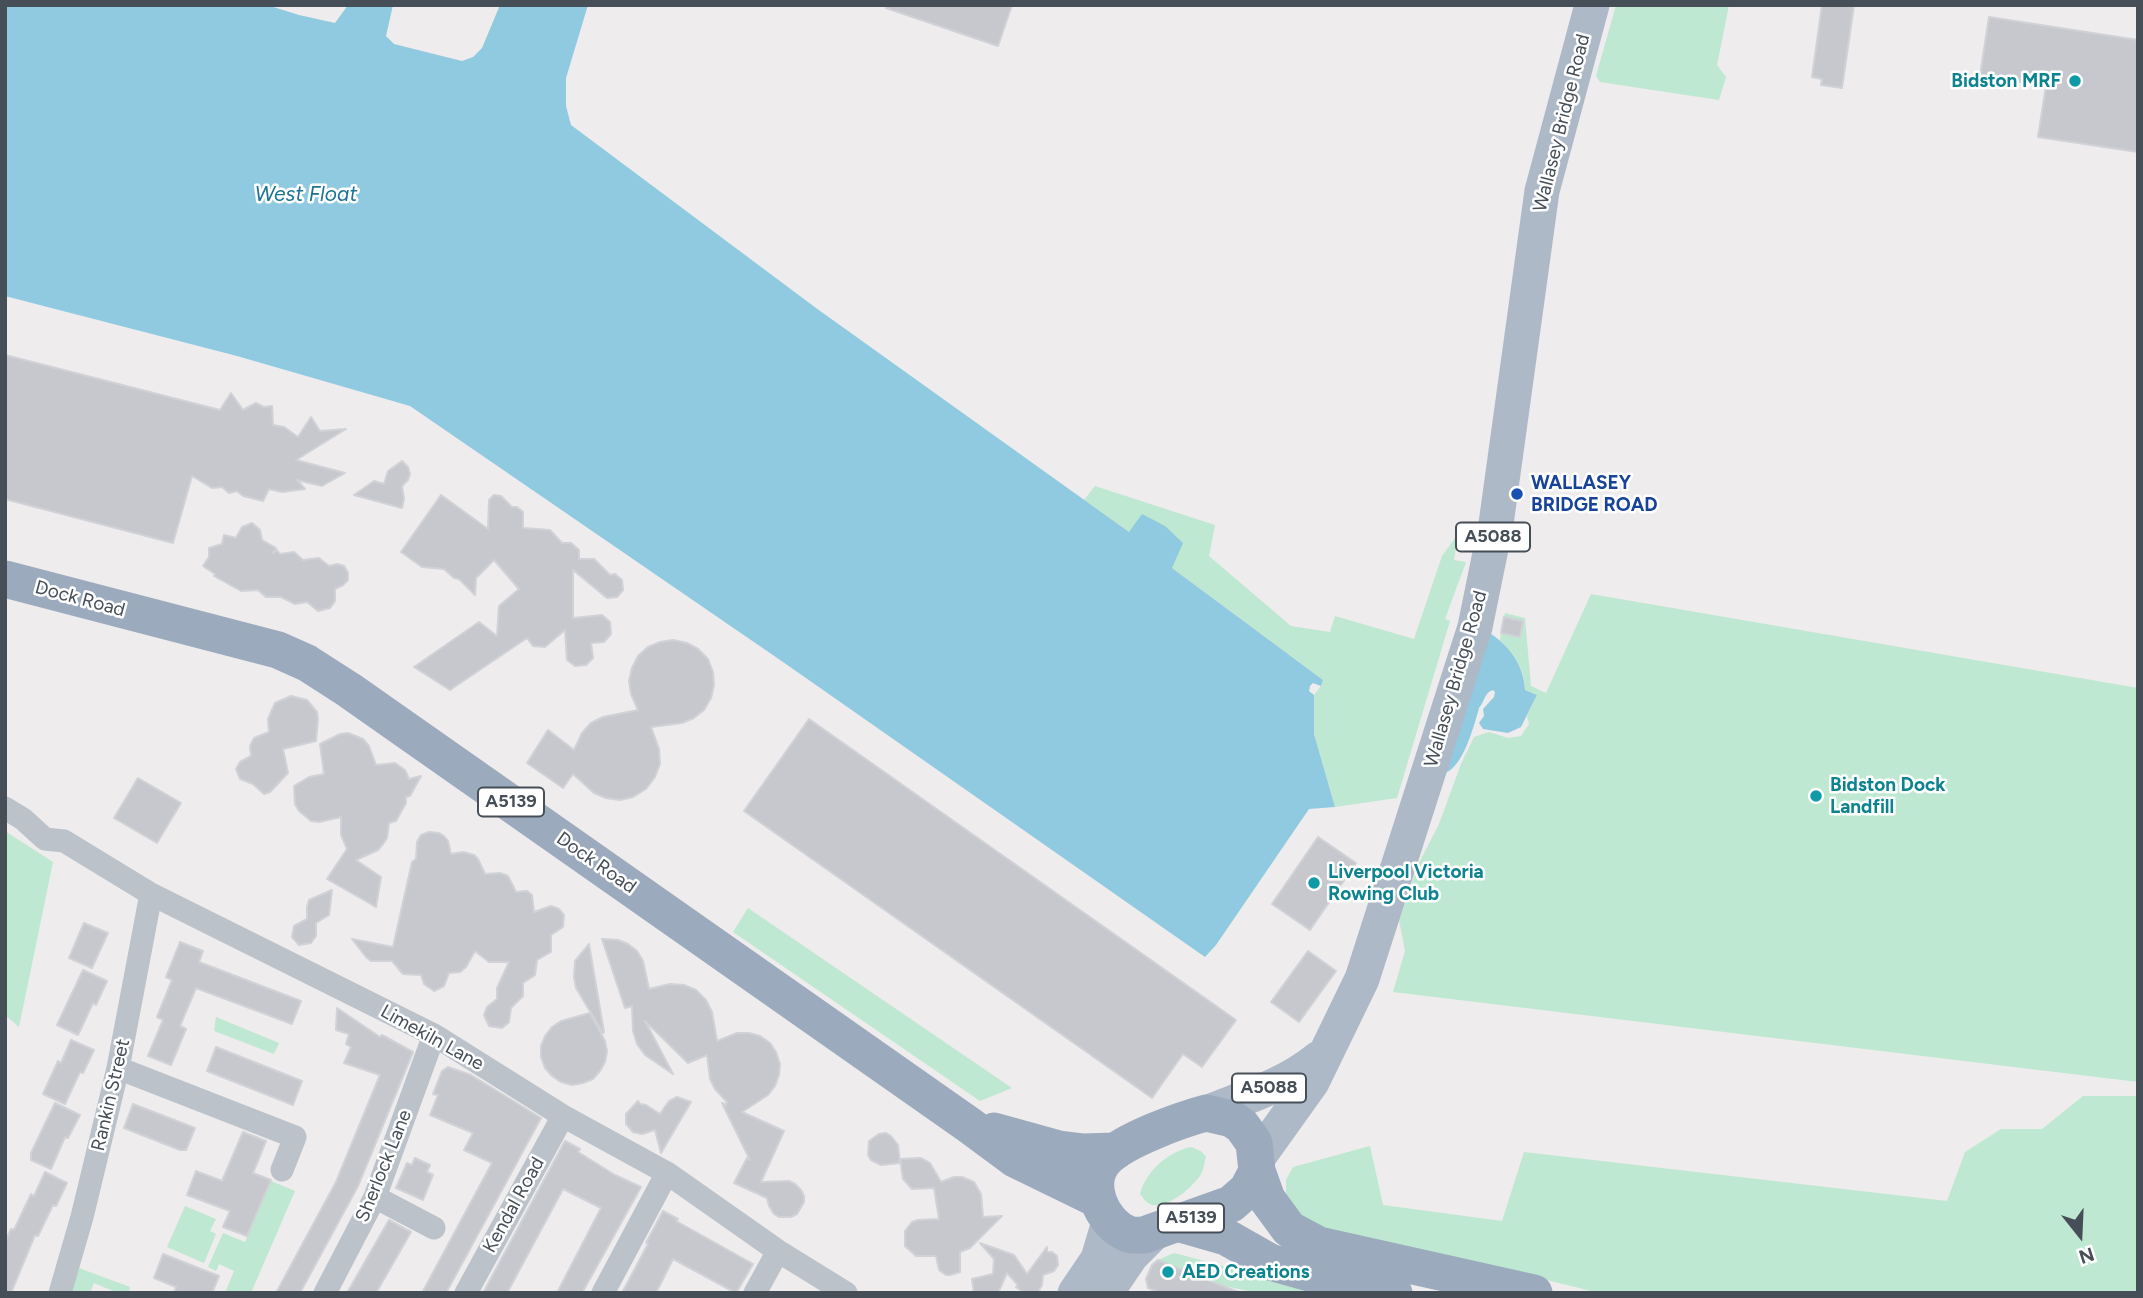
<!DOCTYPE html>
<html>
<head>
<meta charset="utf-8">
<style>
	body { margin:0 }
	#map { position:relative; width:2143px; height:1298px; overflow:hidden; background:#eeecec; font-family:Figtree,sans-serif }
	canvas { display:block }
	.frame { position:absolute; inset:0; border:7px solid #464e57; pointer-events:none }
	.north { position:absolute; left:2045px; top:1200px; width:70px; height:70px; -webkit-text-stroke:5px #fff; paint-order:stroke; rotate:162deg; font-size:19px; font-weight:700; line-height:28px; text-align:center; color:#464e57 }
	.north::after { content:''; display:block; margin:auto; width:24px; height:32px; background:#464e57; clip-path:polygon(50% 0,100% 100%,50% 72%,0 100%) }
</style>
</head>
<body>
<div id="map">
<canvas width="2143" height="1298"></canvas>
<div class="frame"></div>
<div class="north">N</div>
</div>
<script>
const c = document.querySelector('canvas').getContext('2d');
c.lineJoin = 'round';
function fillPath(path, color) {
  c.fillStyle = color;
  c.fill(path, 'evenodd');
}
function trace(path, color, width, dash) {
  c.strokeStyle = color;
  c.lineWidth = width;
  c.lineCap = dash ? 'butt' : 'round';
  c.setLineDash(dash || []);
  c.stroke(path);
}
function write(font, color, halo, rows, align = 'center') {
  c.font = font + ' Figtree,sans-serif';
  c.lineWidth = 5;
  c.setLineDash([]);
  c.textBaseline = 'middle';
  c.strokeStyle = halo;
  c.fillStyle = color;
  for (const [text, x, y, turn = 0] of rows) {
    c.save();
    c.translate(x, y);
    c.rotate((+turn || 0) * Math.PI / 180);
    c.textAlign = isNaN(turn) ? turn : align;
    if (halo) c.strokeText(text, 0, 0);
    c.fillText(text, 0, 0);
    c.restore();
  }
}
fillPath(new Path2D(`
	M1616 5H1729L1717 65 1726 77 1719 100 1600 82 1596 76Z
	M1095 486 1215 525 1209 556 1291 626 1330 632 1335 616 1414 639 1442 556 1458 534 1454 560 1466 562 1445 619 1450 621 1397 798 1335 807 1314 734V695L1321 686 1323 680 1172 568 1129 532 1084 500Z
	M1591 594 2138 688V1082L1393 992 1405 951 1399 920 1419 863 1439 824 1461 764 1474 737 1489 732 1508 738 1521 736 1529 724 1527 716 1537 695 1525 690C1525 668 1514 655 1500 640L1501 633 1520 637 1523 621 1504 617 1505 613 1525 618 1531 686 1546 693Z
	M5 831 53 862 19 1027 5 1015Z
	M748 908 1012 1088 980 1101 733 932Z
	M216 1017 279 1043 274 1054 214 1031Z
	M2083 1096H2138V1293H1599L1515 1272 1309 1229 1286 1202V1180L1293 1167 1370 1146 1383 1205 1502 1221 1524 1152 1947 1201 1965 1152 2001 1129H2042Z
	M1191 1147 1201 1151 1206 1157C1204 1163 1204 1169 1201 1174 1193 1187 1170 1207 1153 1205 1147 1204 1144 1199 1140 1194 1146 1171 1168 1152 1191 1147Z
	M271 1181 295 1191 251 1293H225L234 1271 219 1264 216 1271 208 1267 223 1233 245 1242Z
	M185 1206 216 1219 210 1231 216 1234 204 1263 167 1247Z
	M1174 1253 1235 1269 1242 1260 1352 1293H1258L1224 1286 1158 1260Z
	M79 1268 130 1287 129 1293H118L94 1283 90 1293H70Z`), '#bee8d1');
fillPath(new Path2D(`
	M5 5H267L299 15 335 23 348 5H393L386 36 394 44 462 61 473 57 482 48 500 5H588L566 78V106L571 125 816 308 1129 532 1142 514 1165 526 1183 543 1172 568 1323 680 1321 686 1313 683 1310 686 1309 691 1314 695V734L1335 807 1309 809 1216 945 1205 957 783 662 410 406 237 356 5 296Z
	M1488 632C1509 645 1524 665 1525 690L1537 695 1521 727 1508 733 1483 729 1479 723 1484 716 1483 709 1494 697 1495 692 1493 690C1484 693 1485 701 1479 708 1474 726 1463 767 1445 773Z`), '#90cae0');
const building = new Path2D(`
	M886 5H1012L998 46 886 8Z
	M1822 5H1854L1842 88 1821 85 1822 79 1812 77Z
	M1989 17 2138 40V152L2038 137 2046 86 1980 76Z
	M5 355 220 410 231 393 243 410 256 403 264 407 272 406 273 425 284 427 298 437 311 417 320 431 346 429 296 460 345 473 322 486 297 480 305 489 282 492 269 489 263 501 243 496 237 491 229 493 222 487 212 488 192 476 173 543 5 499Z
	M402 461 408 467 410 474 408 480 402 486 404 499 402 508 354 495 374 481 384 484 388 471Z
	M441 495 488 529 489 500 494 495 501 496 512 507H517L523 512V528L550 530 562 543H571L579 550V559H594L610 575 615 574 622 580 623 590 617 597 607 598 573 570V618L602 615 610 622 611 634 604 642 591 643 593 658 586 665 575 666 567 660 565 630 545 647 533 646 527 638 450 690 414 667 479 622 497 636 499 606 519 589 494 560 476 578 475 595 459 579 454 578 444 569 422 567 401 552Z
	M252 523 260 530 262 540 276 548 273 553 277 550 280 554 294 552 303 560 319 558 329 566 337 564 344 566 348 573V580L343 585 335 589V601L330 608 318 611 307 602 295 604 281 597H266L258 590 241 591 214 576 215 574 203 566 209 557V548L222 544 224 535 236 538 242 527Z
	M1504 617 1523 621 1520 637 1501 633Z
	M673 640 687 643 698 649 708 659 713 672 714 685 711 698 704 710 694 718 682 723 651 727 659 749 660 764 655 777 646 789 633 797 620 800 606 798 594 793 573 774 563 788 527 763 548 730 574 750 582 733 591 723 603 717 638 710 631 694 629 681 632 668 638 656 648 647 660 642Z
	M291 696 307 700 317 712 318 719 316 741 283 749 288 773 270 792 264 794 253 784 240 779 236 769 240 762 251 756 250 746 254 738 269 732 268 719 275 703Z
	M809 719 1236 1020 1202 1067 1183 1054 1152 1098 744 811Z
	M348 733 363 739 369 746 376 765 395 763 405 770 409 779 421 776 410 796 406 797V803L396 821 389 823 387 838 383 844 378 850 356 860 381 877 376 907 327 879 347 849 341 835V817L319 822 311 821 299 811 295 804 294 786 309 777 324 774 320 744 340 734Z
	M138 778 181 803 157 843 114 818Z
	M429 832 439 833 444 836 448 841 451 854 463 852 474 855 478 859 485 874 500 873 508 876 516 892 527 891 532 895 534 912 551 906 559 909 564 915 563 927 551 935V952L537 960 535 975 523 983V996L511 1008 509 1022 502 1028 489 1026 484 1015 487 1007 497 999V988L509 962H489L475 951 466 967 460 972 449 973 444 986 434 991 424 984 421 975 403 974 392 961H371L366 957 352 939 393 947 412 862 416 859 417 842 421 835Z
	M1318 837 1356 863 1310 930 1272 904Z
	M332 890 329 915 316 923V936L311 943 299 945 292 937 294 926 307 919V907L309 900Z
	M84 923 108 933 92 968 69 958Z
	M602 939 618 940 628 944 637 951 643 961 649 989 670 984 684 985 696 990 706 1000 712 1012 717 1041 737 1033H749L760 1036 770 1043 776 1052 780 1064 779 1075 775 1086 768 1095 742 1112 784 1131 761 1182 789 1181 795 1184 801 1190 804 1196V1202L797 1214 791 1217H779L774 1214 769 1206 767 1198 734 1183 747 1158 750 1160 722 1103 726 1105 727 1102 715 1089 710 1079 707 1055 688 1063 645 1021 673 1074 645 1055 637 1044 633 1031 632 1006 625 1008Z
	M180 942 203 951 199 962 301 1001 292 1024 196 988 180 1026 186 1029 171 1065 148 1056 163 1020 157 1017 172 980 166 977Z
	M589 944 604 1032 603 1033 576 988 574 977 575 961Z
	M1308 951 1336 971 1299 1022 1271 1002Z
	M83 970 107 981 96 1005 93 1003 78 1035 57 1025Z
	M337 1008 380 1037 382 1035 413 1052 358 1186 300 1293H276L336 1182 380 1075 344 1063 351 1047 346 1044 349 1034 336 1030Z
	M590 1013 605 1041 607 1051 605 1062 600 1071 593 1079 583 1083 572 1085 561 1082 552 1076 545 1068 541 1057V1046L545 1036 552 1027 561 1021Z
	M71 1040 94 1050 83 1073 80 1072 65 1104 43 1094 58 1061 61 1063Z
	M216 1047 302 1081 293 1105 207 1071Z
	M448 1067 471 1075 541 1118 446 1293H422L492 1163 464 1150 473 1133 430 1115 438 1095 433 1094 442 1071Z
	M677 1097 691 1102 661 1153 655 1130 642 1134 633 1132 626 1124V1114L638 1101 640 1104 646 1105 660 1114 669 1101Z
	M55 1103 80 1115 68 1138 65 1137 51 1169 31 1160V1153Z
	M133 1104 195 1128 186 1150H180L124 1128Z
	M243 1132 266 1141 253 1173 271 1180 247 1236 223 1227 230 1211 187 1195 196 1171 222 1181Z
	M886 1133 891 1136 898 1145 900 1163 881 1165 871 1160 868 1155 869 1141 879 1134Z
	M565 1141 580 1149 578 1152 615 1175 641 1187 582 1293H557L601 1208 563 1189 507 1293H483Z
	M415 1158 430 1165 427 1172 433 1175 423 1200 396 1188 407 1163 412 1165Z
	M921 1158 930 1163 941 1182 954 1177H962L974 1182 981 1194 983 1217 1002 1216 970 1248 960 1252V1272L950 1275H946L939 1270 936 1256H916L905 1246V1231L912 1222 918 1220 939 1219 934 1188 912 1189 903 1179 900 1159Z
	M45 1172 67 1183 56 1206 53 1205 38 1236 35 1235 11 1293H5V1242L11 1229 14 1230 31 1194 34 1196Z
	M663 1211 678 1219 676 1221 753 1264 736 1293 673 1259 656 1293H622L648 1244 646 1243Z
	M389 1220 411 1232 376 1293H347Z
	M980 1243 1014 1255 1027 1274 1047 1247V1252H1052L1057 1256 1058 1265 1054 1271 1043 1275 1042 1285 1039 1290 1041 1293H1024L1016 1287 1018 1285 1007 1273 998 1293H974L972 1279 993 1274 994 1259Z
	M163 1254 219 1276 212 1293H174L176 1287 154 1278Z
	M1158 1260 1238 1292V1293H1160L1148 1288 1146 1279 1152 1265Z`);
fillPath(building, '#c7c8ce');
trace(building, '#d0d2d7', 2);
trace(new Path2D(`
	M5 808 23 819 45 839 64 841 151 894 434 1035 563 1116 667 1173 778 1251 846 1293
	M118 1068 295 1137 282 1170
	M375 1197 434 1228
	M60 1293 82 1217 118 1068 151 894
	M325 1293 375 1197 434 1035
	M466 1293 563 1116
	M603 1293 667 1173
	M755 1293 778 1251`), '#bbc2ca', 23);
trace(new Path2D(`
	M1206 1113C1245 1097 1285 1086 1319 1058
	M1257 1159 1312 1082 1362 979 1475 627 1496 524 1542 191 1592 5
	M1075 1293 1098 1259 1109 1222
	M1106 1293 1131 1256 1156 1231`), '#aeb9c8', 35);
trace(new Path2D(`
	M5 579 278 650 307 663 349 690 969 1125 1015 1159 1097 1199
	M1206 1113 1232 1119 1242 1126 1254 1143 1257 1171 1247 1190 1231 1204 1144 1235C1139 1235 1133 1236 1128 1234 1101 1223 1083 1181 1107 1158 1125 1140 1180 1120 1206 1113Z
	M994 1131 1059 1149 1084 1152 1116 1151
	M1257 1171 1267 1199 1289 1229 1319 1245 1534 1293
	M1177 1223 1226 1237 1270 1262 1338 1281 1394 1293`), '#9caabe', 37);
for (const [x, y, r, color] of [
	[2075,81,7,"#0f9aa8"],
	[1517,494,7,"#1a4fb4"],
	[1816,796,7,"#0f9aa8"],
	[1314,883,7,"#0f9aa8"],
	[1168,1272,7,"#0f9aa8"]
]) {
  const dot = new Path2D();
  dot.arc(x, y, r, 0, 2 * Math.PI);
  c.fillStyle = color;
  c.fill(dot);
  trace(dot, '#fff', 2.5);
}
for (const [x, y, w] of [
	[1493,537,74],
	[511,802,66],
	[1269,1088,74],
	[1191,1218,66]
]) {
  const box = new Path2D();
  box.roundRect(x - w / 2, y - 14.5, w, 29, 5);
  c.fillStyle = '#fff';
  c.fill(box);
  trace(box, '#464e57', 2);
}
write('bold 18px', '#464e57', null, [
	["A5088",1493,537],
	["A5139",511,802],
	["A5088",1269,1088],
	["A5139",1191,1218]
]);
write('bold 19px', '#0d838f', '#fff', [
	["Bidston MRF",2061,81,"right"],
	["Bidston Dock",1830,785],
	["Landfill",1830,807],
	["Liverpool Victoria",1328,872],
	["Rowing Club",1328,894],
	["AED Creations",1182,1272]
], 'left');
write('19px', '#464e57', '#fff', [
	["Wallasey Bridge Road",1562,123,-76],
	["Dock Road",80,599,15],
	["Wallasey Bridge Road",1456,679,-74],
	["Dock Road",596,863,35],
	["Limekiln Lane",432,1038,29],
	["Rankin Street",111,1095,-77],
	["Sherlock Lane",384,1166,-68],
	["Kendal Road",514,1205,-61]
]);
write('bold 19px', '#164399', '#fff', [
	["WALLASEY",1531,483],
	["BRIDGE ROAD",1531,505]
], 'left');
write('italic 21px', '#1c7394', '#fff', [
	["West Float",306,195]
]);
</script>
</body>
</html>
